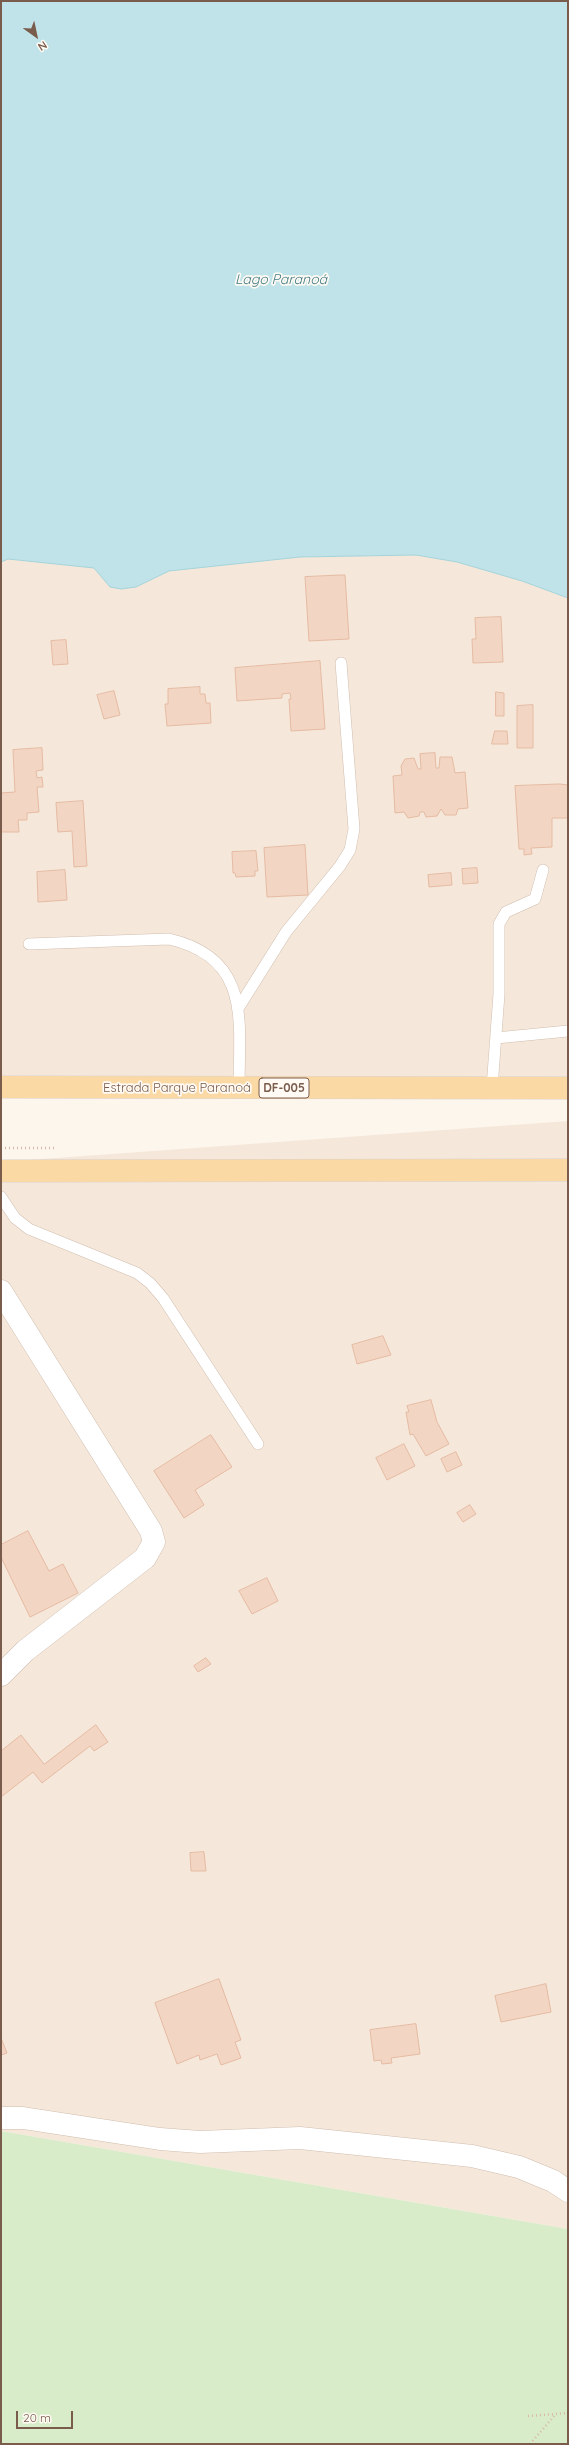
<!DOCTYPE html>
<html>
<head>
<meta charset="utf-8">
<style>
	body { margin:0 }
	#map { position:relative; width:569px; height:2445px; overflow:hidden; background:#fdf6ec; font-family:Quicksand,sans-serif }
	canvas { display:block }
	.frame { position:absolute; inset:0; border:2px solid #7a5c4d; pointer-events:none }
	.north { position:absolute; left:16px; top:16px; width:40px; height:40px; -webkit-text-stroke:3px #fffaf3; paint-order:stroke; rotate:147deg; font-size:11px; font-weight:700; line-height:16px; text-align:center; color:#7a5c4d }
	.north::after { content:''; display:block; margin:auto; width:14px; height:18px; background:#7a5c4d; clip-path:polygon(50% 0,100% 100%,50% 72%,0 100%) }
	.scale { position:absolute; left:16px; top:2411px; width:57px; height:18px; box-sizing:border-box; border:2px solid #7a5c4d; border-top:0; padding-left:5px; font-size:12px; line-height:14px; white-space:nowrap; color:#7a5c4d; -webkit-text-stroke:3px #fffaf3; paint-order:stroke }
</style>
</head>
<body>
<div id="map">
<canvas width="569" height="2445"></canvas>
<div class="frame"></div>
<div class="north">N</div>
<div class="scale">20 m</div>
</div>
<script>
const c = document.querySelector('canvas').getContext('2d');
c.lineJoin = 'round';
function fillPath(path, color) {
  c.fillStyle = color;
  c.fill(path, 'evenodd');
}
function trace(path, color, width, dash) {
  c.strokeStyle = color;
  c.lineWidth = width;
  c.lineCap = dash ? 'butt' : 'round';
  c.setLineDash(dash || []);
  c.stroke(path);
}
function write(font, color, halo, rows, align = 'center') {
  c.font = font + ' Quicksand,sans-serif';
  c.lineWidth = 3.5;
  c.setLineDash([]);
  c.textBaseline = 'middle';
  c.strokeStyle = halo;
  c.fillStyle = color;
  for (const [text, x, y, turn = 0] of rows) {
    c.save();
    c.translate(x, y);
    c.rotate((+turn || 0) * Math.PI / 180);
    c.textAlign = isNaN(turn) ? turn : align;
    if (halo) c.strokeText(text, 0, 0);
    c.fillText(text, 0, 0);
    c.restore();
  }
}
fillPath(new Path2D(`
	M416 555 457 562 522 581 568 598V1081L1 1097V562L8 559 94 568 110 587H136L169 571 300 557Z
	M568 1121V2229L1 2131V1162Z`), '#f5e8da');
fillPath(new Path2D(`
	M1 2131 568 2229V2444H1Z`), '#d8ecc9');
const water = new Path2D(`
	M1 1H568V598L522 581 457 562 416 555 300 557 169 571 136 587 121 589 110 587 94 568 8 559 1 562Z`);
fillPath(water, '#bfe3e8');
trace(water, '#a5d3da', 1);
const building = new Path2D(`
	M341 575H345L349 639 309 641 305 577Z
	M501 617 503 662 473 663 472 639H476L475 618Z
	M66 640 68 664 53 665 51 641Z
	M320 661 325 729 291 731 289 699H291L290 693 282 694V698L237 701 235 668Z
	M200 687V694H205L206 703H210L211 723 167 726 165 704H168V689Z
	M114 691 120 715 104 719 97 695Z
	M496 692 504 693V716H496Z
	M533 705V748H517V706Z
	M495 731H507L508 744H492Z
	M42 748 43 770 36 771 37 778 42 777 43 787H37L39 812 27 813V820H18L19 832H1V793L15 792 13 750Z
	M435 753 436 768H439L440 757H452L455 773 465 772 468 808 458 809 456 815H445L441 809 437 816 426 817 424 812H420L419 816 408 818 404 812 395 813 393 776 402 775 401 766 405 759 414 758 418 769H421L420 754Z
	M560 784 568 785V818H552V847L531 848 532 854 524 855V849H519L515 786Z
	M83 801 87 866 74 867 72 831 58 832 56 803Z
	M305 845 308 895 267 897 264 848Z
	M256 851 258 871H255V876L236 877 235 873H233L232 852Z
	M477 868 478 883 463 884 462 869Z
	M65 870 67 900 38 902 37 872Z
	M451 873 452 885 429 887 428 875Z
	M383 1336 391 1355 357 1364 352 1345Z
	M431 1400 437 1422 449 1444 426 1456 413 1434 410 1435 406 1412H409L407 1406Z
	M211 1435 232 1467 195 1490 204 1505 184 1518 154 1471Z
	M404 1444 415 1466 387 1480 376 1458Z
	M456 1452 462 1465 447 1472 441 1459Z
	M470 1505 476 1514 463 1522 457 1513Z
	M28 1531 49 1571 63 1564 78 1593 30 1617 1 1557V1545Z
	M267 1578 278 1601 252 1614 239 1591Z
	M206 1658 211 1664 198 1672 194 1666Z
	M96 1725 108 1742 94 1751 90 1746 42 1783 33 1772 1 1797V1751L21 1735 44 1764Z
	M204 1852 206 1871H191L190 1853Z
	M219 1979 241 2040 235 2042 241 2058 221 2065 217 2054 200 2060 199 2055 177 2064 155 2003Z
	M546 1984 551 2012 501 2022 495 1996Z
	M416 2024 420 2054 391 2058 392 2063 382 2064 381 2060 374 2061 370 2030Z
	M1 2038 7 2053 1 2055Z`);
fillPath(building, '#f3d5c3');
trace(building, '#e6bba3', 1);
const service = new Path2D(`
	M29 944 169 939C252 958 239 1022 239 1089
	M239 1007 286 932 340 866 350 850 354 829 341 663
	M496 1038 568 1031
	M492 1088 499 994V924L506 912 535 899 543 870
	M1 1197 15 1218 29 1229 137 1273 150 1283 163 1298 258 1444`);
const minor = new Path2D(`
	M1 1291 151 1531 154 1542 145 1558 25 1651 1 1675
	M1 2118H23L160 2139 200 2142 300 2138 472 2156 519 2167 553 2181 568 2191`);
const primary = new Path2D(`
	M1 1087 568 1088
	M1 1171 568 1170`);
trace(service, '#d1beb0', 12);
trace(minor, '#d1beb0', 23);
trace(primary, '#dad1cd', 23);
trace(new Path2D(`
	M1 1148H54
	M528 2416 568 2413
	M530 2444 555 2415`), '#d9b8a5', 2.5, [1, 3]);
trace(service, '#fff', 11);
trace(minor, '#fff', 22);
trace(primary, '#fbd9a5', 22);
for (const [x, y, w] of [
	[284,1088,50]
]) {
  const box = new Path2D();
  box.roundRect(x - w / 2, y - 10, w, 20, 3);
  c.fillStyle = '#fffaf3';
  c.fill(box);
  trace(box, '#7a5c4d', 1);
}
write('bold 12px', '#7a5c4d', null, [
	["DF-005",284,1088]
]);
write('13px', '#7a5c4d', '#fffaf3', [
	["Estrada Parque Paranoá",177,1088]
]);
write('italic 14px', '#437c86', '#fffaf3', [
	["Lago Paranoá",281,280]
]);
</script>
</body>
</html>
